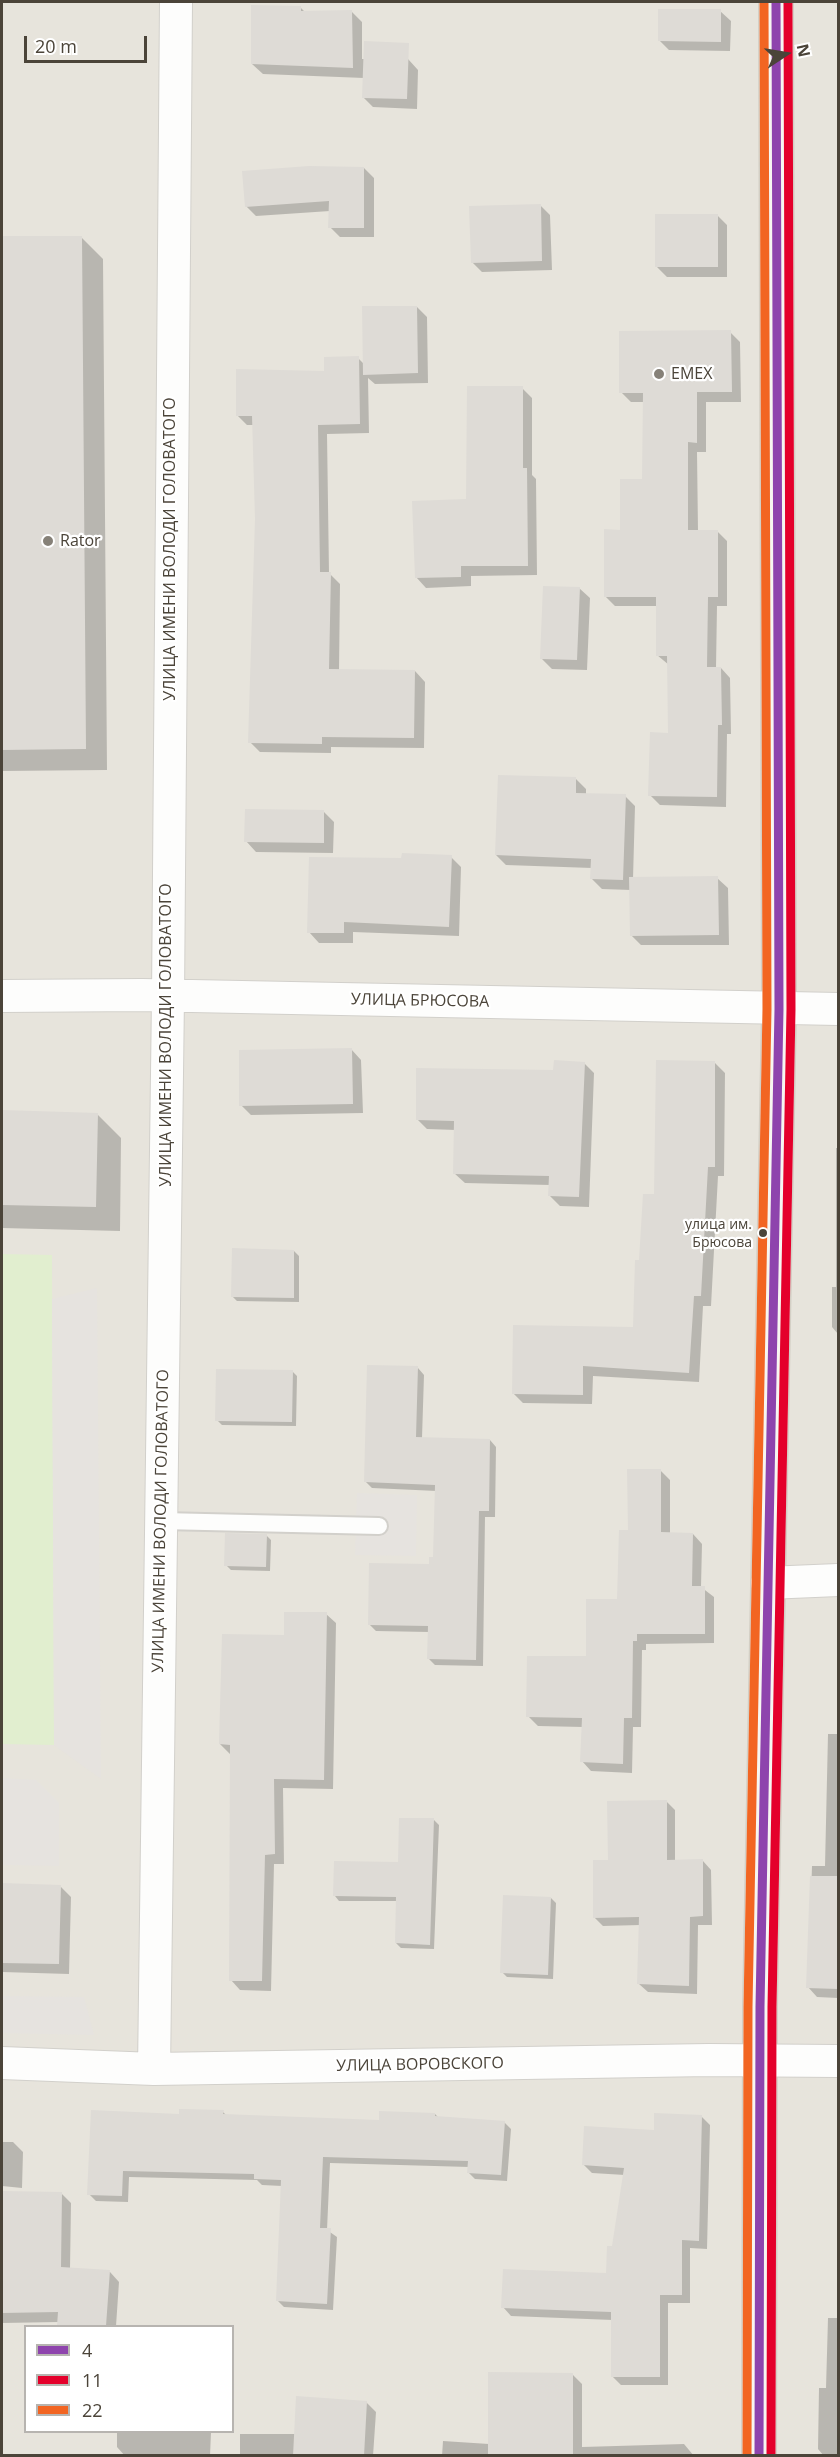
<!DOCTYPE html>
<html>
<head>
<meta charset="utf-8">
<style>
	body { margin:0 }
	#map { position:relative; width:840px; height:2457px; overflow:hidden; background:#f4f2ee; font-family:"Open Sans",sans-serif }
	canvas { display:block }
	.frame { position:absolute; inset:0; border:3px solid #4b4439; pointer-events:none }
	.legend { position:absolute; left:24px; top:2325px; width:210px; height:108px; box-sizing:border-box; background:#fff; border:2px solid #b7b4b0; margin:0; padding:8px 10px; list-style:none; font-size:18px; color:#4b4439 }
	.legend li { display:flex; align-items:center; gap:12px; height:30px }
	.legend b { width:30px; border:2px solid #b7b4b0 }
	.north { position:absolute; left:756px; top:24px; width:60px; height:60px; -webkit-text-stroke:4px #fff; paint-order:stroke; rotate:78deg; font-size:16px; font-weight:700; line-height:24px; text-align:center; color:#4b4439 }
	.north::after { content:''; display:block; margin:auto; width:21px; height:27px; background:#4b4439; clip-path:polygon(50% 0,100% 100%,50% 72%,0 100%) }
	.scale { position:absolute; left:24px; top:36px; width:123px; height:27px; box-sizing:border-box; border:3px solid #4b4439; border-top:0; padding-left:8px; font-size:18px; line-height:21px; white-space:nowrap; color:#4b4439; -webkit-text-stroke:4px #fff; paint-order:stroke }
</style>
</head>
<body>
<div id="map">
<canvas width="840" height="2457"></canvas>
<div class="frame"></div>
<ul class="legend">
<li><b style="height:8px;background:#8e44ad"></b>4</li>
<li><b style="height:8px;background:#e4002b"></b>11</li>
<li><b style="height:8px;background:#f26522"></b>22</li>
</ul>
<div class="north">N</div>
<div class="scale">20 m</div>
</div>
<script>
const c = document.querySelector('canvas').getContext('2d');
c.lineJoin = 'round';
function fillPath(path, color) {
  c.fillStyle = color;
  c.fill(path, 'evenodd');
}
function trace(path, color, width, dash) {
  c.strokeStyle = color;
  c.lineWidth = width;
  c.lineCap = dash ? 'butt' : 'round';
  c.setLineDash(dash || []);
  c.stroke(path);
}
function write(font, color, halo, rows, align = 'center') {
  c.font = font + ' "Open Sans",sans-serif';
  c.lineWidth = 4.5;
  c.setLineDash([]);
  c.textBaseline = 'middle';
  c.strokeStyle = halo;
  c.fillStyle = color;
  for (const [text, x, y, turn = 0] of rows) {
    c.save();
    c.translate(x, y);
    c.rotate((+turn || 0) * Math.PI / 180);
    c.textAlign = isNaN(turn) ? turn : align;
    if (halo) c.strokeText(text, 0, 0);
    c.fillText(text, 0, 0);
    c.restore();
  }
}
fillPath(new Path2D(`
	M2 2H838V2455L2 2456ZM26 2326H232V2432H26Z`), '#e7e4dc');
fillPath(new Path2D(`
	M2 1254 52 1255 54 1745 2 1744Z`), '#e1eecf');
fillPath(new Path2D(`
	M97 1288 101 1779 54 1745 52 1299Z
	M357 1493 417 1495 416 1556 355 1555Z
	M2 1778 36 1780 59 1803V1866L2 1865Z
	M2 1996 84 1997 94 2035 2 2033Z`), '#e6e3df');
fillPath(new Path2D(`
	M300 7 305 12H352L362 22V59H408L418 70 417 109 373 107 363 97 364 78 263 74 252 64Z
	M720 11 731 21 730 51 669 50 659 40Z
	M364 168 374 178V237H340L330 227V211L256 216 246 206Z
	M540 205 550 215 552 270 482 272 472 262Z
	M717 215 727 225V277H667L657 267Z
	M81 237 103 259 107 770 2 771V238Z
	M417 307 427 317 428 383 375 384 368 378 369 433 327 434 329 573 340 584 339 671H415L425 682 424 748 331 747V753L260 752 250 742 256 519 254 425H247L237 415 358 358 364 364Z
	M730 332 740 342 741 402H706V452H697L698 531H717L727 541V606H717L716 668H721L730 678 731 734H727L726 807 660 805 650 795 669 734V665L657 655 658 606H615L605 596 621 531 644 481V402H631L621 392Z
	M522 388 532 398V475L536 479 537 575 471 576V586L426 588 416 577 468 500Z
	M579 588 590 598 587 670 552 669 542 659Z
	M576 779 586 789V795L625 796 635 806 633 879 717 878 728 888 729 945H641L631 935V890L602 889 592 879V868L506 865 496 855Z
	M324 812 334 822 333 853 256 852 246 841Z
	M451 857 461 867 459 936 353 932V943H319L309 932 403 860Z
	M351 1049 361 1060 363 1113 251 1115 241 1105Z
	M584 1063 594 1073 589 1207 560 1206 550 1196V1185L465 1183 454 1173 456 1130 427 1129 417 1119Z
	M715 1063 725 1073 724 1176H718L711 1306H703L699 1382 593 1376 592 1404 523 1403 513 1393 635 1329 640 1261 656 1196Z
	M2 1112 97 1114 121 1138 120 1231 2 1228Z
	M836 1148H838V1334L832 1327V1287H836Z
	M294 1251 299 1256V1302L237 1301 232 1296Z
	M418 1368 424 1375 422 1438 490 1440 496 1447 495 1517H485L483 1666 435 1665 429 1659V1632L376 1631 369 1624 435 1558 437 1491 372 1488 365 1481Z
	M292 1371 297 1376 296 1426 222 1425 217 1420Z
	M660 1470 670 1480V1533L693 1534 702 1544 701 1587 714 1597V1643L646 1644V1650H642L641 1727H633L632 1773 591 1771 582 1761 583 1727 538 1726 528 1716 588 1658 618 1601 629 1532Z
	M266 1535 271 1540 270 1571 231 1570 226 1565Z
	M326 1614 336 1623 333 1789 283 1788 284 1864H274L271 1991 240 1990 231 1980 230 1754 220 1744Z
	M828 1734H838V1998L817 1997 808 1987 812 1866H825Z
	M666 1801 675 1810V1861H703L711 1870 712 1925H698L697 1994 648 1992 639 1984 640 1925 603 1926 594 1917 609 1861Z
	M434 1820 439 1825 434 1949 401 1948 396 1943 398 1901H339L335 1896 399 1863Z
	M2 1885 61 1887 71 1897 69 1974 2 1972Z
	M551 1898 556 1903 553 1979 507 1977 502 1972Z
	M223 2112 227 2116 381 2122 435 2114 438 2117 504 2122 511 2129 507 2181 475 2179 468 2172 469 2167 330 2163 327 2230 337 2237 333 2310 284 2307 278 2301 282 2186 262 2185 257 2180 129 2177 128 2202 96 2201 89 2194 181 2115Z
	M701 2116 710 2125 707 2249 690 2248V2303H668V2385H621L612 2376 613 2320 511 2316 503 2307 608 2275 625 2175 592 2173 583 2164 655 2132Z
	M2 2142H13L23 2152 22 2188 2 2186Z
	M2 2192 61 2193 71 2203 70 2269 110 2272 119 2282 116 2326H58L59 2322 2 2323Z
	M838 2250V2456H824L818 2449 819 2388H826L828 2318H837Z
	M573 2375 582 2384V2447L684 2444 694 2456H442L443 2441 489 2444Z
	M366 2402 376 2412 373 2456H240V2434H296Z
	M117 2432H211L210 2456H125L117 2447Z`), '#0003');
fillPath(new Path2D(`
	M251 5 301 6V11L352 10 353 68 251 64Z
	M658 9H721V42L658 41Z
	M364 41 409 43 407 99 362 98Z
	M309 166 364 167V228H328L329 201 245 207 242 171Z
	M541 204 542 261 471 263 469 206Z
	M655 214H718V267H655Z
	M2 236H82L86 749 2 750Z
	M362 306H417L418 373 363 375Z
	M731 330 732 392H697V443L688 442V530H718V597H708L707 667H721L722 725H718L717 797 648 796 650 732 668 733 667 656H656V597H604V529L620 530V479H642L643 393H619V331Z
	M359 356 360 424 318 425 320 572H331L329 669 415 670 414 738 322 737V744L248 743 255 519 252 416H236V369L324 371V357Z
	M467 386H523V468H527L528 566H461V577L415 578 412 501 466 499Z
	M543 586 580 587 577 660 540 659Z
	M498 775 576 777V793L626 794 623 880 590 879 591 859 495 855Z
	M245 809 324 810V843L244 842Z
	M402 853 452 855 449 927 344 922V933H307L309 857 401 858Z
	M718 876 719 935 630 936 629 877Z
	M352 1048 353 1104 239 1106V1050Z
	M554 1060 585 1062 579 1197 548 1196 549 1176 453 1174 454 1121 416 1120V1068L553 1070Z
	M656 1060 715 1061V1167H708L701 1296H694L689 1373 583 1366V1395L512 1394 513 1325 633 1327 635 1260H639L643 1194H654Z
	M2 1110 98 1113 96 1207 2 1205Z
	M232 1248 294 1250V1298L231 1297Z
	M367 1365 418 1366 416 1437 490 1439 489 1511H479L476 1660 427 1659 428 1626 368 1625 369 1563 429 1564V1557H433L435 1485 364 1482Z
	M216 1369 293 1370 292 1422 215 1421Z
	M627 1469H661V1532L693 1533 692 1586H705V1634H637V1641H633L632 1718H624L623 1764 580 1762 582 1718 526 1717 527 1656H586V1599H617L619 1530H628Z
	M225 1533 267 1534 266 1567 224 1566Z
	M284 1612H327L324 1780 274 1779 275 1854 265 1855 262 1981H229L230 1745 219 1744 222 1634 284 1635Z
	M667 1800V1860L703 1859V1916L690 1917 689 1986 637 1984 639 1917 593 1918V1860H608L607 1801Z
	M399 1818H434L430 1945 395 1943 396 1897 333 1896 334 1861 398 1862Z
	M810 1876H838V1989L806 1988Z
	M2 1883 61 1885 59 1964 2 1963Z
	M503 1895 551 1897 548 1975 500 1973Z
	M179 2109 224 2110 223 2114 379 2120V2111L435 2113V2116L505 2121 501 2175 467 2173 468 2161 323 2157 320 2228H331L327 2304 276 2301 281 2180 254 2179V2174L123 2171 122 2196 87 2195 91 2110 179 2114Z
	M654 2113 702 2115 699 2241 682 2240V2295H660V2377H611V2312L501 2308 503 2269 606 2273 607 2246H612L624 2168 582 2165 584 2126 654 2130Z
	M2 2191 62 2192 61 2267 110 2270 106 2326H57L58 2312 2 2313Z
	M488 2372 573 2373V2456H488Z
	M296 2396 367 2401 364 2456H293Z`), '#dedbd6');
const lane = new Path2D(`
	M162 1521 379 1526`);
const street = new Path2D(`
	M2 996 142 995 838 1009
	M767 1583 838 1580
	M2 2063 154 2069 709 2060 838 2061
	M154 2069 168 997 176 2`);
const secondary = new Path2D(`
	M759 2456 760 2006 779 1009 776 2`);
trace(lane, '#d2d0cb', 20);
trace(street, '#d2d0cb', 34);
trace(secondary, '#d3cfc5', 36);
trace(lane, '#fdfdfc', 16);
trace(street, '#fdfdfc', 32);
trace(secondary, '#f7f6f1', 33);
trace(new Path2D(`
	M759 2456 760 2006 779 1009 776 2`), '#8e44ad', 9);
trace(new Path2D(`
	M771 2456 772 2006 791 1009 788 2`), '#e4002b', 9);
trace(new Path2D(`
	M747 2456 748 2006 767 1009 764 2`), '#f26522', 9);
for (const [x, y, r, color] of [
	[659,374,6,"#868178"],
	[48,541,6,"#868178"],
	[763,1233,5,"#4b4439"]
]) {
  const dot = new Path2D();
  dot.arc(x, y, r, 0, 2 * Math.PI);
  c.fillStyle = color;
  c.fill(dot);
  trace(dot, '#fff', 2);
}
write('14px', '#4b4439', '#fff', [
	["улица им.",752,1225],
	["Брюсова",752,1243]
], 'right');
write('16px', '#4b4439', '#fff', [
	["EMEX",671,374],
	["Rator",60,541]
], 'left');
write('16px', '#4b4439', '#fff', [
	["УЛИЦА ИМЕНИ ВОЛОДИ ГОЛОВАТОГО",170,549,-90],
	["УЛИЦА БРЮСОВА",420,1001,1],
	["УЛИЦА ИМЕНИ ВОЛОДИ ГОЛОВАТОГО",166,1035,-90],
	["УЛИЦА ИМЕНИ ВОЛОДИ ГОЛОВАТОГО",161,1521,-89],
	["УЛИЦА ВОРОВСКОГО",420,2065,-1]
]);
</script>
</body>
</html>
